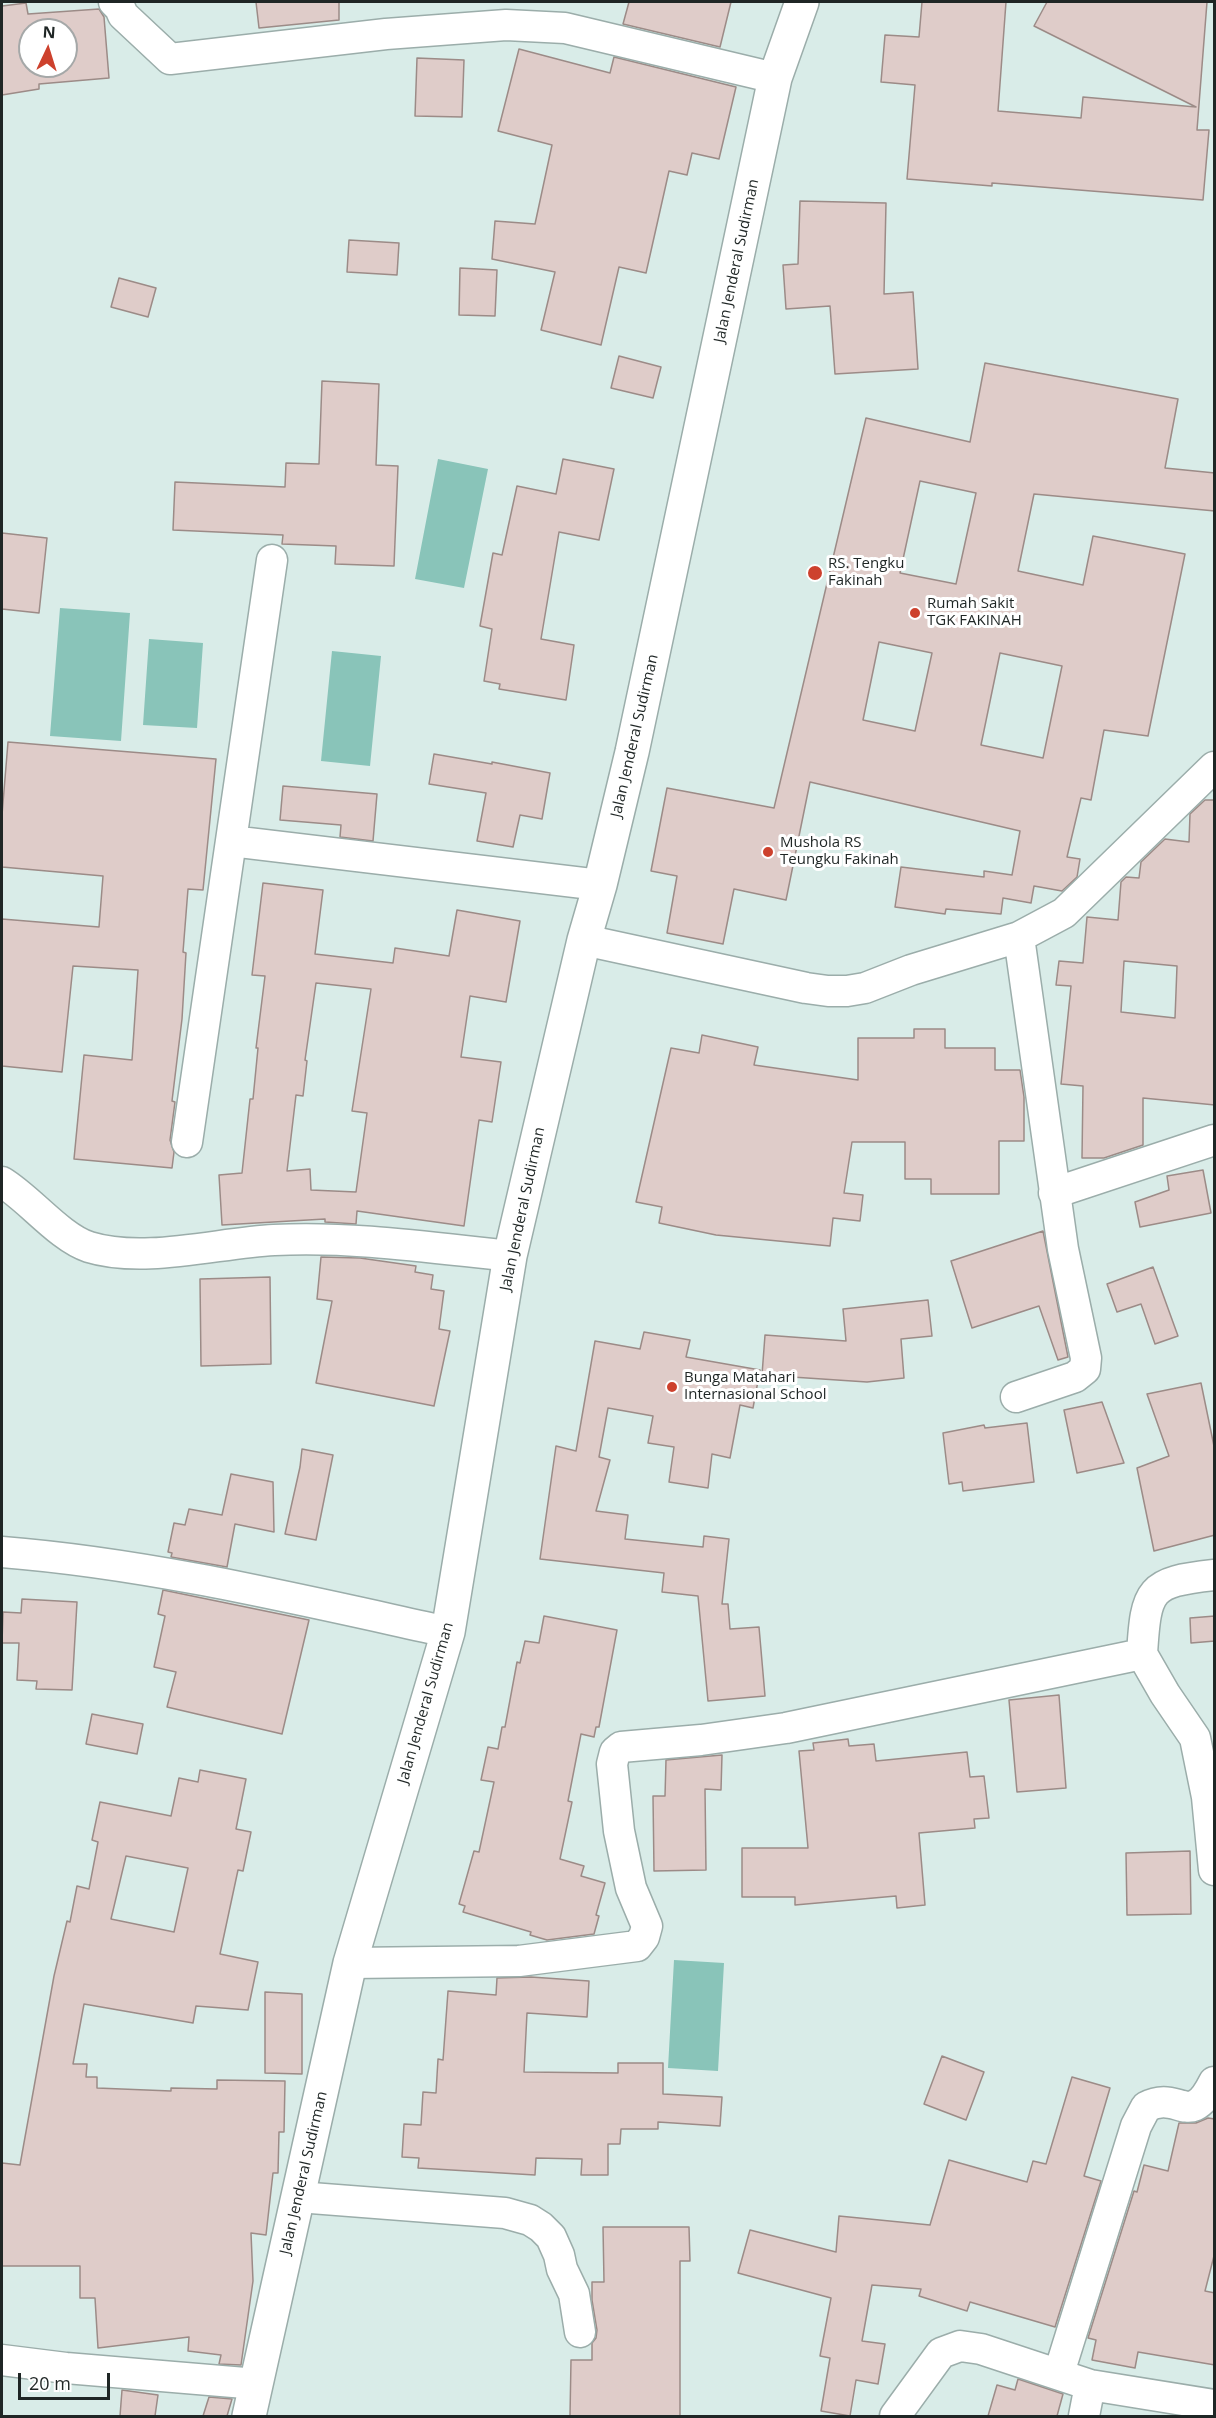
<!DOCTYPE html>
<html>
<head>
<meta charset="utf-8">
<style>
	body { margin:0 }
	#map { position:relative; width:1216px; height:2418px; overflow:hidden; background:#d9ece8; font-family:"Open Sans",sans-serif }
	canvas { display:block }
	.frame { position:absolute; inset:0; border:3px solid #1f2625; pointer-events:none }
	.north { position:absolute; left:18px; top:18px; width:60px; height:60px; box-sizing:border-box; background:#fff; border:2px solid #a5a8a8; border-radius:50%; rotate:4deg; font-size:16px; font-weight:700; line-height:24px; text-align:center; color:#1f2625 }
	.north::after { content:''; display:block; margin:auto; width:21px; height:27px; background:#cd412d; clip-path:polygon(50% 0,100% 100%,50% 72%,0 100%) }
	.scale { position:absolute; left:18px; top:2373px; width:92px; height:27px; box-sizing:border-box; border:3px solid #1f2625; border-top:0; padding-left:8px; font-size:18px; line-height:21px; white-space:nowrap; color:#1f2625; -webkit-text-stroke:4px #fff; paint-order:stroke }
</style>
</head>
<body>
<div id="map">
<canvas width="1216" height="2418"></canvas>
<div class="frame"></div>
<div class="north">N</div>
<div class="scale">20 m</div>
</div>
<script>
const c = document.querySelector('canvas').getContext('2d');
c.lineJoin = 'round';
function fillPath(path, color) {
  c.fillStyle = color;
  c.fill(path, 'evenodd');
}
function trace(path, color, width, dash) {
  c.strokeStyle = color;
  c.lineWidth = width;
  c.lineCap = dash ? 'butt' : 'round';
  c.setLineDash(dash || []);
  c.stroke(path);
}
function write(font, color, halo, rows, align = 'center') {
  c.font = font + ' "Open Sans",sans-serif';
  c.lineWidth = 6;
  c.setLineDash([]);
  c.textBaseline = 'middle';
  c.strokeStyle = halo;
  c.fillStyle = color;
  for (const [text, x, y, turn = 0] of rows) {
    c.save();
    c.translate(x, y);
    c.rotate((+turn || 0) * Math.PI / 180);
    c.textAlign = isNaN(turn) ? turn : align;
    if (halo) c.strokeText(text, 0, 0);
    c.fillText(text, 0, 0);
    c.restore();
  }
}
fillPath(new Path2D(`
	M438 459 488 469 464 588 415 579Z
	M60 608 130 613 121 741 50 736Z
	M149 639 203 643 197 728 143 725Z
	M332 651 381 656 370 766 321 761Z
	M674 1960 724 1963 718 2071 668 2068Z`), '#89c4b9');
const building = new Path2D(`
	M256 2H339V20L259 28Z
	M629 2H731L720 47 623 24Z
	M922 2H1006L998 111 1081 118 1083 97 1196 107 1034 26 1047 2H1207L1197 130H1209L1203 200 992 183V186L907 179 915 85 881 82 885 35 919 37Z
	M26 3 28 14 99 9 104 17 109 78 39 84V89L2 95V6ZM30 30H66V66H30Z
	M519 49 610 73 614 57 736 87 719 159 692 153 687 175 669 171 646 273 619 267 601 345 541 330 555 272 492 259 495 221 535 224 552 145 498 131Z
	M417 58 464 60 462 117 415 116Z
	M800 201 886 203 884 294 913 292 918 369 835 374 830 306 786 309 783 265 798 264Z
	M349 240 399 243 397 275 347 272Z
	M460 268 497 270 495 316 459 315Z
	M119 278 156 288 148 317 111 307Z
	M619 356 661 367 653 398 611 388Z
	M985 363 1178 399 1165 468 1215 473V511L1034 494 1018 571 1083 585 1093 536 1185 554 1148 736 1104 730 1091 800 1081 798 1067 857 1080 859 1077 877 1062 891 1034 886 1031 903 1003 898 1001 914 946 909 945 914 895 907 901 867 984 877V871L1012 875 1020 831 810 782 786 900 734 889 723 944 667 933 677 876 651 871 667 788 774 808 866 418 970 442ZM920 481 976 493 956 584 900 573ZM879 642 932 653 915 731 863 720ZM1000 653 1062 666 1043 758 981 745Z
	M322 381 379 384 376 465 398 466 394 566 335 564 336 546 282 544 283 535 173 530 175 482 285 487 286 463 319 464Z
	M563 459 614 469 599 540 559 532 541 639 574 645 566 700 499 689 500 684 484 681 492 629 480 626 493 553 502 555 517 486 556 494Z
	M2 533 47 538 39 613 2 609Z
	M8 742 216 759 203 890 188 889 183 952 186 953 182 1019 172 1101 175 1102 170 1140 174 1152 172 1168 74 1159 84 1055 132 1060 138 970 73 966 62 1072 2 1066V919L99 927 103 876 2 867V815Z
	M434 754 492 764V762L550 773 542 819 520 815 513 847 477 841 486 793 429 784Z
	M283 786 377 794 373 841 340 837 341 825 280 820Z
	M1205 800H1215V1105L1143 1098V1145L1104 1158H1082L1083 1086 1061 1084 1071 986 1056 985 1059 961 1083 963 1087 917 1118 920 1121 882 1126 877 1139 878 1141 862 1165 839 1189 842 1190 814ZM1124 961 1177 966 1175 1018 1121 1012Z
	M263 883 323 890 315 954 393 963 395 948 449 956 457 910 520 921 506 1002 470 996 461 1057 501 1062 492 1122 479 1120 464 1226 357 1211 356 1224 325 1222V1219L222 1225 219 1175 242 1173 250 1099H253L258 1048H256L265 976 252 975ZM316 983 371 989 352 1111 367 1113 356 1192 311 1190 310 1169 287 1171 296 1095 303 1096 307 1061 305 1060Z
	M914 1029H945V1048H995V1070H1020L1024 1097V1141H999V1194H931V1179H905V1142H852L844 1193 863 1195 860 1221 833 1218 830 1246 716 1235 659 1223 662 1207 636 1202 671 1048 699 1053 702 1035 758 1047 754 1065 858 1080V1038H914Z
	M1203 1170 1211 1213 1140 1227 1135 1202 1169 1190 1167 1176Z
	M1043 1231 1068 1357 1058 1360 1039 1306 972 1328 951 1261Z
	M321 1257 360 1258 416 1266 415 1272 433 1275 431 1289 444 1291 439 1329 450 1331 434 1406 316 1383 332 1301 317 1299Z
	M1153 1267 1178 1336 1155 1344 1141 1304 1117 1312 1107 1284Z
	M270 1277 271 1364 201 1366 200 1279Z
	M928 1300 932 1336 901 1339 904 1378 867 1382 762 1375 765 1335 846 1341 843 1309Z
	M644 1332 690 1340 686 1357 760 1370 753 1408 740 1405 730 1458 712 1454 708 1488 669 1482 674 1447 648 1443 653 1416 608 1408 599 1457 610 1460 596 1511 628 1515 625 1539 703 1547 704 1536 729 1539 722 1604H728L730 1629 759 1627 765 1696 708 1701 698 1596 662 1592 664 1573 540 1559 556 1446 576 1451 595 1341 640 1349Z
	M1201 1383 1215 1451V1535L1154 1551 1137 1468 1169 1456 1147 1394Z
	M1102 1402 1124 1463 1077 1473 1064 1410Z
	M1027 1423 1034 1482 963 1491 962 1482 949 1484 943 1433 984 1425 985 1428Z
	M302 1449 333 1455 316 1540 285 1534 300 1467Z
	M231 1474 273 1482 274 1532 235 1524 227 1567 171 1557 172 1553 168 1552 174 1523 185 1525 189 1509 222 1515Z
	M163 1590 309 1620 282 1734 167 1707 176 1672 154 1667 165 1616 158 1614Z
	M22 1599 77 1602 72 1690 36 1689 37 1681 17 1680 19 1643H2L3 1612 21 1613Z
	M544 1616 617 1630 599 1727H596L594 1737 581 1734 568 1801 572 1802 560 1859 584 1866 581 1876 605 1883 596 1915 599 1916 594 1934 547 1940 530 1935 531 1932 463 1912 465 1906 459 1904 474 1851 479 1852 494 1782 481 1780 488 1747 498 1749 502 1727H505L517 1662 520 1663 525 1641 539 1643Z
	M1215 1616V1641L1191 1643 1190 1618Z
	M1059 1695 1066 1788 1017 1792 1009 1700Z
	M92 1714 143 1724 137 1754 86 1744Z
	M848 1739 849 1746 874 1744 876 1761 967 1752 970 1777 984 1776 989 1818 974 1819 975 1828 919 1833 925 1905 897 1908 896 1896 795 1905V1897H742V1848H808L799 1751 814 1750 813 1743Z
	M722 1755 721 1790 705 1789 706 1870 654 1871 653 1796H665L666 1760Z
	M200 1770 246 1779 236 1829 251 1832 243 1871 238 1870 220 1954 258 1962 248 2010 196 2006 193 2023 84 2004 73 2064H87L86 2077H97V2088L171 2091V2088L217 2089V2080L285 2081 284 2132H279L278 2173H273L266 2235 251 2233 253 2281 241 2365 219 2364 221 2355 188 2351 189 2337 98 2348 95 2298H80V2266H2V2163L20 2165 54 1976 67 1921 70 1922 77 1886 89 1889 98 1842 92 1840 100 1802 171 1816 179 1778 198 1782ZM126 1856 188 1868 174 1932 111 1919Z
	M1190 1851 1191 1914 1127 1915 1126 1853Z
	M531 1977 589 1981 587 2017 527 2013 524 2072 618 2073V2063H663V2094L722 2097 720 2126 658 2122V2129H621L620 2144H608V2175H581L582 2159 536 2158 535 2175 418 2168 419 2158 402 2157 404 2124 421 2125 423 2092 436 2093 438 2059 443 2060 448 1991 496 1995 497 1978Z
	M265 1992 302 1994V2074L265 2073Z
	M942 2056 984 2072 966 2120 924 2104Z
	M1072 2077 1110 2088 1084 2176 1101 2181 1055 2327 970 2302 967 2311 919 2296 921 2289 872 2285 862 2341 885 2344 878 2384 856 2380 850 2416 821 2411 830 2358 820 2356 831 2298 738 2273 750 2230 836 2252 839 2216 930 2225 949 2160 1027 2182 1033 2161 1046 2164Z
	M1208 2118 1215 2119V2252L1205 2291 1215 2293V2365L1138 2352 1135 2368 1092 2360 1096 2340 1088 2338 1134 2191 1137 2192 1144 2165 1168 2171 1179 2123H1196Z
	M603 2227H689L690 2261H680V2416H570L571 2360H592V2343L596 2338 597 2330 592 2300V2282H604Z
	M1018 2379 1063 2394 1057 2416H988L997 2385 1015 2390Z
	M122 2390 158 2395 155 2416H120Z
	M209 2397 232 2399 227 2416H203Z`);
fillPath(building, '#dfccc9');
trace(building, '#9c8b87', 1.5);
const minor = new Path2D(`
	M114 2 120 8 123 15 170 59 386 34 506 25 565 28 775 78
	M231 841 600 885
	M584 940 806 988 828 991H847L865 988 911 970 1019 937 1064 913 1214 767
	M187 1142 272 560
	M2 1182C30 1199 59 1237 89 1247 144 1264 217 1243 274 1240 353 1236 433 1248 510 1256
	M1054 1193 1214 1140
	M1016 1397 1075 1377 1085 1369 1086 1358 1063 1249 1019 937
	M2 1552C152 1564 301 1600 448 1632
	M1142 1654 1165 1694 1195 1738 1207 1797 1214 1870
	M350 1963 519 1961 637 1946 644 1937 647 1926 631 1888 619 1831 612 1764 615 1752 621 1747 701 1740 786 1728 1142 1654C1146 1589 1149 1582 1214 1575
	M298 2197 505 2213 530 2220 541 2227 551 2237 559 2255 562 2269 574 2294 580 2332
	M2 2360 66 2368 257 2384
	M1059 2373 1136 2126 1146 2107C1179 2089 1189 2131 1214 2082
	M895 2416 941 2353 960 2346 981 2349 1090 2385 1214 2405
	M1084 2416 1090 2385`);
const tertiary = new Path2D(`
	M249 2416 350 1963 448 1632 510 1256 584 940 600 885 632 752 775 78 802 2`);
trace(minor, '#9badaa', 33);
trace(tertiary, '#9badaa', 36);
trace(minor, '#fff', 30);
trace(tertiary, '#fff', 33);
for (const [x, y, r, color] of [
	[815,573,8,"#cd412d"],
	[915,613,6,"#cd412d"],
	[768,852,6,"#cd412d"],
	[672,1387,6,"#cd412d"]
]) {
  const dot = new Path2D();
  dot.arc(x, y, r, 0, 2 * Math.PI);
  c.fillStyle = color;
  c.fill(dot);
  trace(dot, '#fff', 2);
}
write('15px', '#1f2625', '#fff', [
	["Jalan Jenderal Sudirman",737,261,-78],
	["Jalan Jenderal Sudirman",635,736,-77],
	["Jalan Jenderal Sudirman",523,1209,-78],
	["Jalan Jenderal Sudirman",426,1703,-74],
	["Jalan Jenderal Sudirman",304,2173,-77]
]);
write('15px', '#1f2625', '#fff', [
	["RS. Tengku",828,564],
	["Fakinah",828,581],
	["Rumah Sakit",927,604],
	["TGK FAKINAH",927,621],
	["Mushola RS",780,843],
	["Teungku Fakinah",780,860],
	["Bunga Matahari",684,1378],
	["Internasional School",684,1395]
], 'left');
</script>
</body>
</html>
